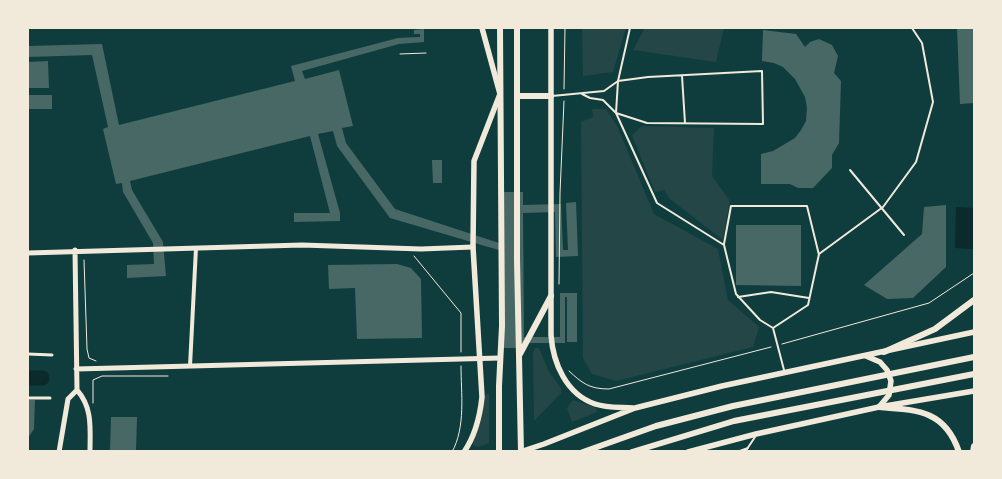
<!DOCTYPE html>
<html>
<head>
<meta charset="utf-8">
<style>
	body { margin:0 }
	#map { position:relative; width:1002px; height:479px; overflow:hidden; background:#0f3d3e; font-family:"Fira Sans",sans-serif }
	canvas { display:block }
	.frame { position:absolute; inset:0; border:29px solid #f1e9da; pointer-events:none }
</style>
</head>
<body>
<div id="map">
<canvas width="1002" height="479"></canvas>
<div class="frame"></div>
</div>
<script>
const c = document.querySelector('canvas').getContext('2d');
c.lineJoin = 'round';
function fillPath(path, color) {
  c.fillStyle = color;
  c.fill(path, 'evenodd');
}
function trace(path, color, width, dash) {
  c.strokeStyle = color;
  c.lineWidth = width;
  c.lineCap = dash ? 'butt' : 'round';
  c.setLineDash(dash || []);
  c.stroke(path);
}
fillPath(new Path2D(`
	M582 28H626L613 72 583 76Z
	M645 28H724L716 62 633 50Z
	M592 109H606L617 126 654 214 718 249 728 300 759 327 753 347 616 381 592 374 583 358 581 122 593 117Z
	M642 126 714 128 712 176 730 201 723 240 670 199 664 190 655 192 632 135Z
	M535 348H539L549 372 561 388V393L534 421 533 352Z
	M489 393V443L479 447 473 445 485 395Z
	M573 400 596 408 597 412 572 422 567 408Z`), '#244646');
fillPath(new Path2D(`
	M956 207 974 208V249L955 248Z`), '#0a2a2b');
trace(new Path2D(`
	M28 378H42`), '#0a2a2b', 15);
fillPath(new Path2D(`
	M957 28H974V103L960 104Z
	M424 29V42L399 44 302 71 305 79 339 70 353 126 342 128 346 143 395 209 502 244 501 192H523V205L561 204 563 250H568L566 203 576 202 578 256 556 257 555 212 523 213 524 337H560V293H577V342H567V297H565V343H524V348H502V251L390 218 337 146 333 131 318 134 340 213V221L294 222V213H330L310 136 130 181 132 190 163 242 166 276 127 278V265L154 264 153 243 123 192 122 183 116 184 103 129 108 127 92 55 28 57V46L102 44 119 125 295 81 291 66 398 38 420 37V34H414V30Z
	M763 30 796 34 805 47 810 42 819 39 832 45 838 56 834 73 841 81 839 143 832 155V168L813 188H798L790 184H761V154L773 151 795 138 801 130 806 121 807 108 805 97 795 79 783 67 774 63 762 61Z
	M48 61 49 88H28V62Z
	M28 95H52V109H28Z
	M432 160H442V183H433Z
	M946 205V267L913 298 887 299 864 285 922 234 924 207Z
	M736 225H801V286L736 285Z
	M397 264 411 268 421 279 422 338 357 339 355 288 329 289 328 265Z
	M28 400H35L34 429 28 438Z
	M111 417H137L136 452H110Z`), '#486865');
trace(new Path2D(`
	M400 54 426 53
	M564 89 565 28
	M414 256 461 313V352
	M84 260 87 349 89 358 96 361
	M559 284 560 193 564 101
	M782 344 929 303 974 273
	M569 371C582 383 589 389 609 389L771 347
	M93 403V380L102 376H168
	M452 452C466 427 461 393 461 366`), '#f1e9da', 1);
trace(new Path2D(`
	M630 28 618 81 616 113 657 203 724 245 736 294 760 320 773 328 784 370
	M682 76 685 123
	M552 96 604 91 618 81 648 77 762 71 763 124 647 123 616 113 603 100 590 98 582 94
	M850 170 904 235
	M724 244 731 206H807L819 255
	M738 297 771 292 809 298
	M773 328 808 305 819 254 883 207 916 162 933 102 922 43 912 28
	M737 452 748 448
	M745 452 755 437`), '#f1e9da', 2);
trace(new Path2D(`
	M28 354 52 355
	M28 398H50`), '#f1e9da', 3);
trace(new Path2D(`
	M190 366 196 248`), '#f1e9da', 4);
trace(new Path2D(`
	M75 250 77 390C93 408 90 429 90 452
	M28 253 302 245 421 249 473 247
	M76 369 500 358
	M59 452 68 399 77 390`), '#f1e9da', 5);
trace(new Path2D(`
	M551 28V335C553 363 566 394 595 404 607 408 620 407 633 408
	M866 356 880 362 887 370 891 381 889 395 879 407
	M464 452C475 436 480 416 482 397L473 247 474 161 500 94 482 28
	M520 452 544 444 635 408 722 386 974 332
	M688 452 756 434 879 407 974 391`), '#f1e9da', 5.5);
trace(new Path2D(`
	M517 28V260L521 452
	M517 96H551
	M884 352 935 329 974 300
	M520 354 551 296
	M879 407C917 410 945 410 959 452
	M499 452V386L502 326 500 28
	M973 452 974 446`), '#f1e9da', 6);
trace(new Path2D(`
	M583 452 656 426 733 406 974 357
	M632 452 734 421 974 374`), '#f1e9da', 6);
</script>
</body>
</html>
